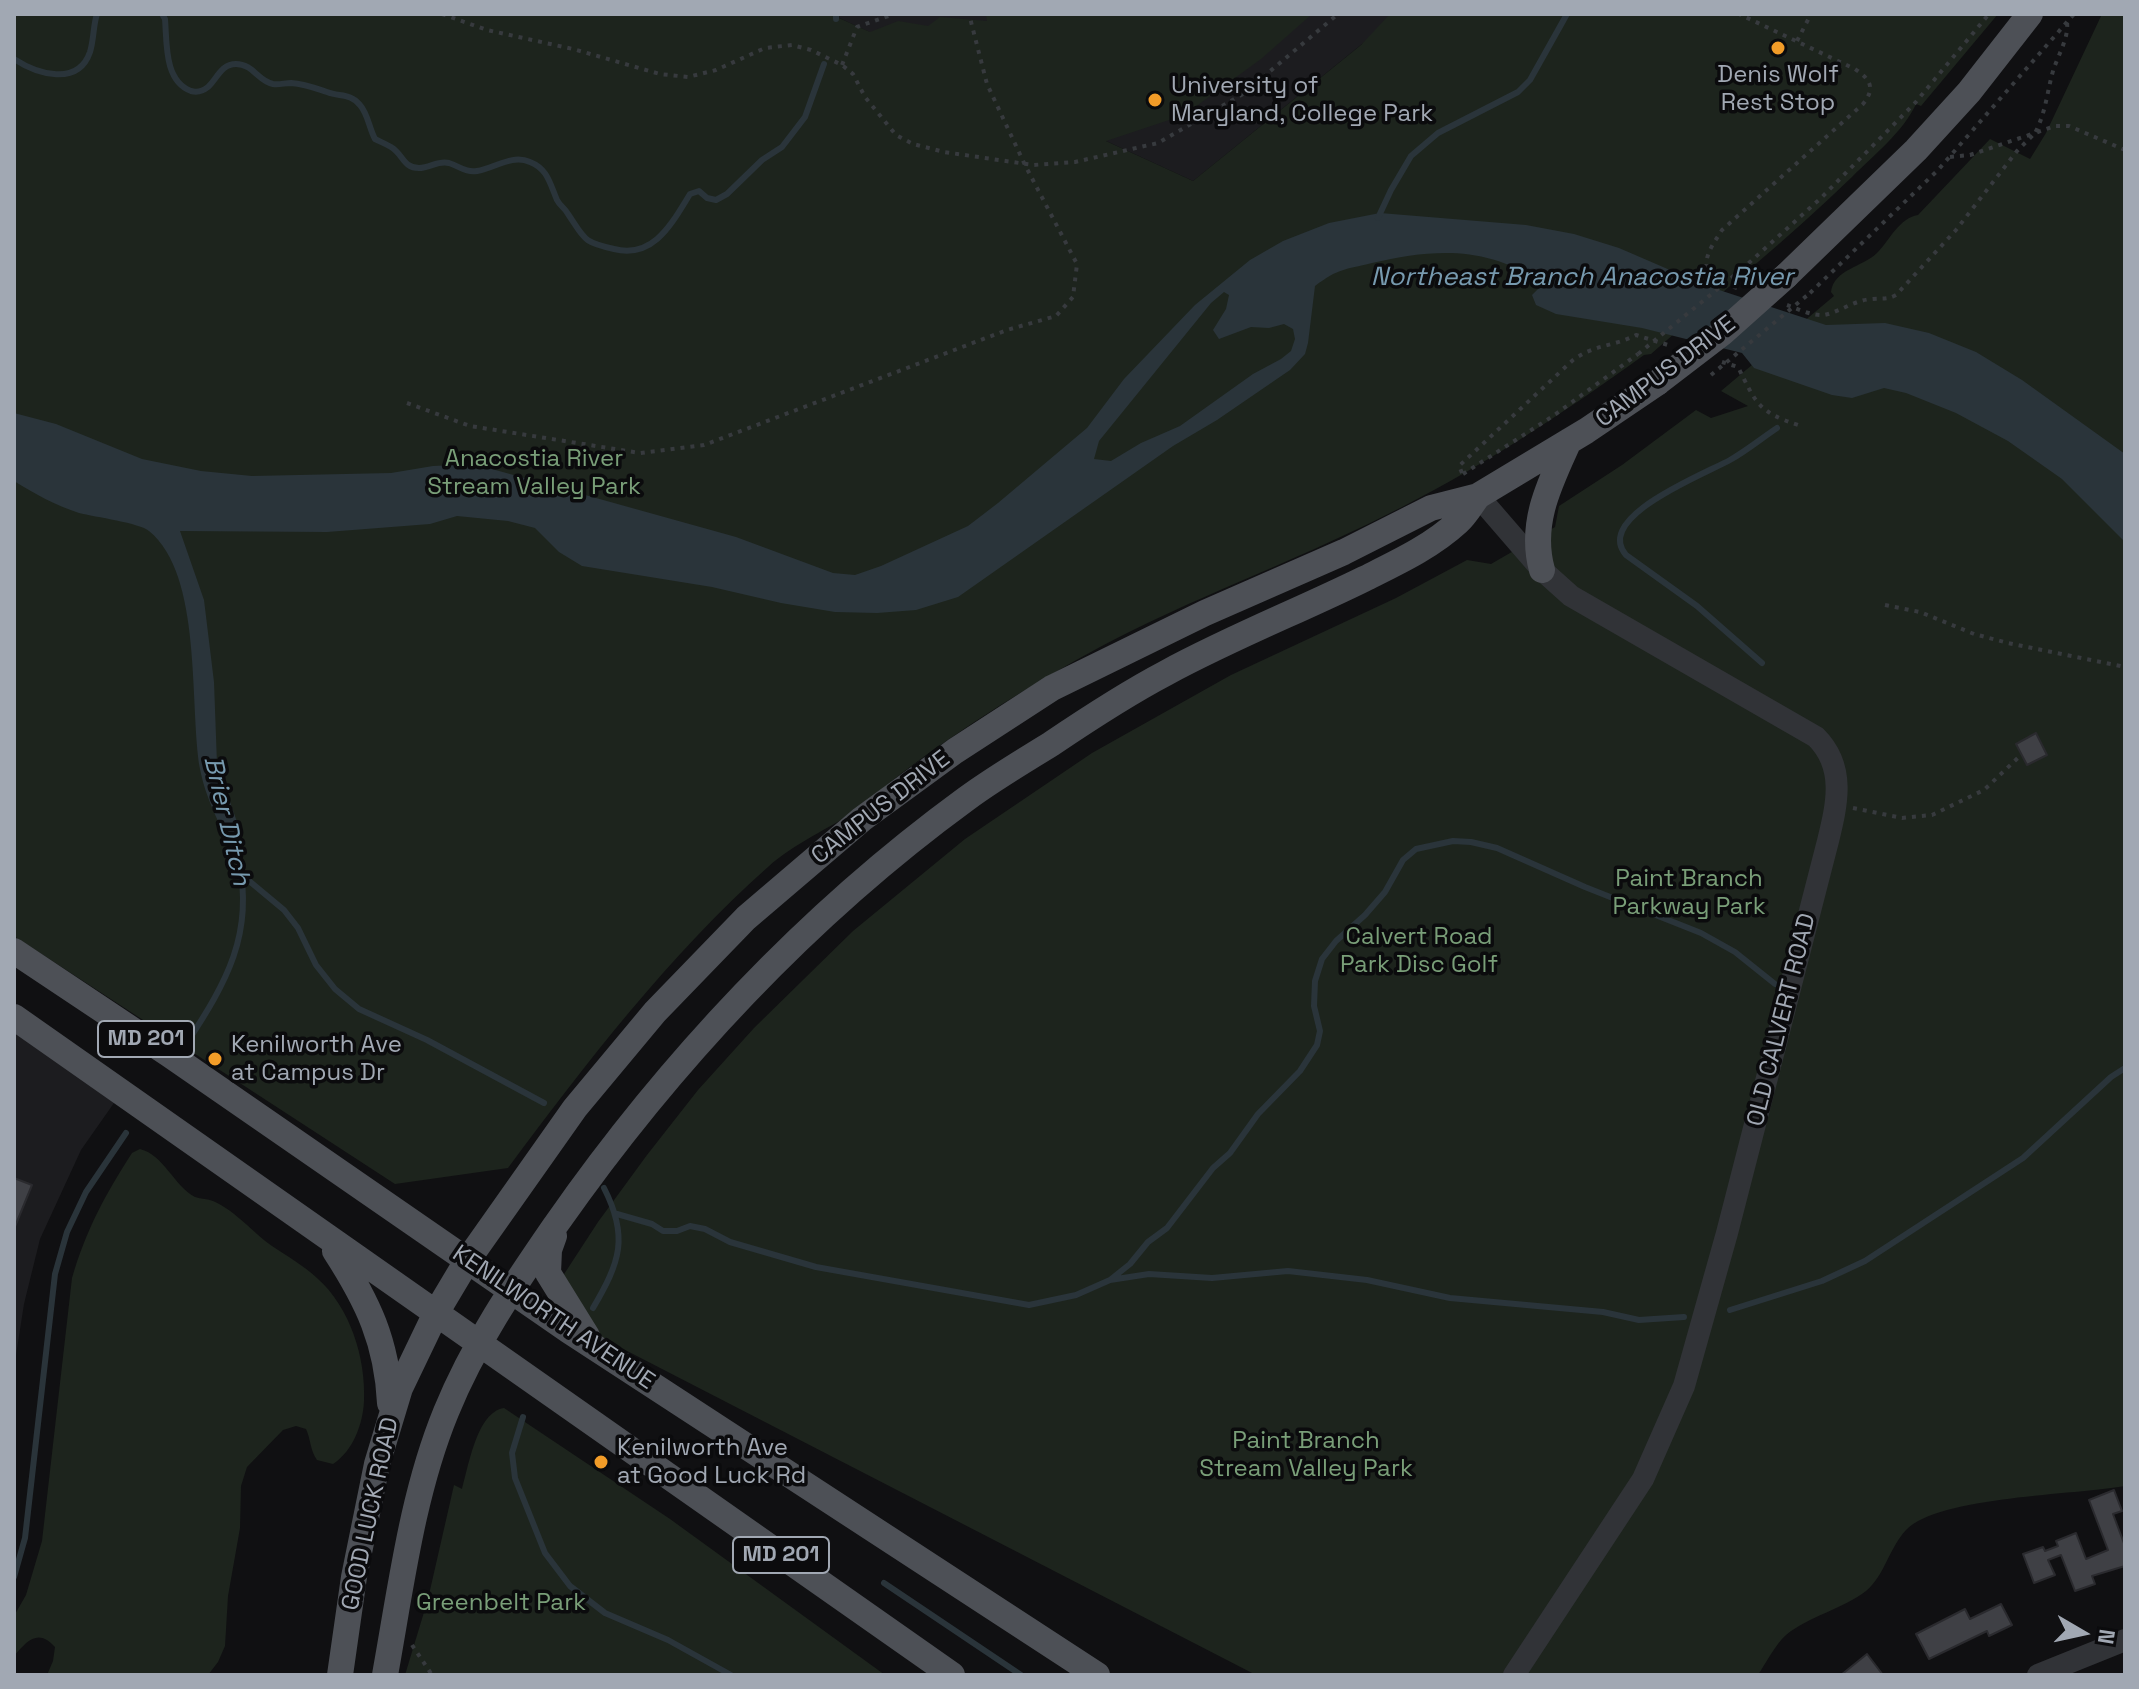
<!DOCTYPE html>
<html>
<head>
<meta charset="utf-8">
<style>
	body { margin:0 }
	#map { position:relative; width:2139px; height:1689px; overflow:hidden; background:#101012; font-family:"Space Grotesk",sans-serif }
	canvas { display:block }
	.frame { position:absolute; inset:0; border:16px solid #a1a8b3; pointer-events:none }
	.north { position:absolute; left:2043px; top:1593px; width:80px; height:80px; -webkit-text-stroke:6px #0b0b0d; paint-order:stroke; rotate:99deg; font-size:22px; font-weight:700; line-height:32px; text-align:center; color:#a1a8b3 }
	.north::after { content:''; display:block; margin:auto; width:28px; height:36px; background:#a1a8b3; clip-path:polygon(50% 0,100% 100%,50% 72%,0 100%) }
</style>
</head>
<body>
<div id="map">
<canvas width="2139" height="1689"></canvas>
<div class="frame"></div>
<div class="north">N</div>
</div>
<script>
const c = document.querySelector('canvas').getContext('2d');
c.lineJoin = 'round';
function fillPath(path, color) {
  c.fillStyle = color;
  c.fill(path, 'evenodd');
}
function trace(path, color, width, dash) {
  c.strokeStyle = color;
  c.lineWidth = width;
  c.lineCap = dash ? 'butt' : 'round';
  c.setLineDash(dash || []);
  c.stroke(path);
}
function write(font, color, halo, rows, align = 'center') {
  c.font = font + ' "Space Grotesk",sans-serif';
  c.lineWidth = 7;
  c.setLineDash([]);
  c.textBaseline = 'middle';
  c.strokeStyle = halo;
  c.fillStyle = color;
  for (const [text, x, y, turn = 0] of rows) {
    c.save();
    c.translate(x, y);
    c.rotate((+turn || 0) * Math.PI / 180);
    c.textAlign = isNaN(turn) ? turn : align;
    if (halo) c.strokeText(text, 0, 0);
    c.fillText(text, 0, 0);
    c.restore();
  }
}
fillPath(new Path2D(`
	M840 14H1399L1193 181 839 18Z
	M14 1017 121 1093 81 1150 40 1239 24 1304 14 1368Z`), '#1c1c1f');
fillPath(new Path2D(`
	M14 14H840L839 18 870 32 898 21 928 26 940 17 987 21 986 14H1312L1261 59 1184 115 1106 141 1193 181 1361 45 1390 14H1998L1921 106 1916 104C1903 132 1874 155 1852 177 1787 240 1718 295 1651 354L1644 355C1561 415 1476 471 1384 516 1291 563 1192 598 1100 647 1032 684 964 726 902 773 887 784 873 798 858 809 829 829 794 843 768 867 670 954 586 1063 508 1168L395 1184 14 936Z
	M2102 14H2125V1486C2076 1495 1939 1496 1906 1530 1889 1548 1885 1575 1866 1591 1843 1609 1809 1616 1786 1635 1775 1645 1766 1663 1758 1675H1256L567 1320 555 1288 598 1222 647 1155 698 1090 754 1028 853 931 965 839 1092 753 1231 675 1396 598 1467 560 1491 564 1555 527 1559 506 1622 465 1696 410 1711 418 1748 406 1721 391 1834 296 1831 292C1834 269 1863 267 1877 253 1890 240 1899 218 1918 215L1990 139 2030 159 2046 133Z
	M140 1149C164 1155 174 1186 195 1197 201 1199 208 1199 213 1201 236 1211 252 1232 272 1246 287 1256 304 1266 317 1278 350 1307 366 1358 364 1401 363 1424 353 1451 333 1464L317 1460C310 1450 311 1440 306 1429L296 1426 283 1430 247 1467 241 1486 240 1528 228 1596 225 1646 218 1662 208 1675H47L53 1661 55 1647C38 1628 27 1641 14 1656V1616L26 1595 42 1541 72 1278C86 1230 105 1195 132 1153Z
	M504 1408 670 1519 885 1675H405L428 1599 454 1485 462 1489C469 1465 477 1412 504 1408Z`), '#1d241d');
fillPath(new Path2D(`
	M1380 213 1526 225 1574 234 1619 248 1707 286 1826 325 1885 323 1929 333 1976 352 2022 380 2125 454V542L2062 479 2008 441 1956 413 1906 393 1884 388 1852 398 1832 395 1754 368 1742 353 1642 328 1556 314 1536 305 1532 295 1539 288 1540 282C1486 245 1432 249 1372 263 1344 270 1339 268 1315 286L1308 343 1305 354 1290 370 1217 420 1173 446 958 597 916 610 877 613 835 612 781 603 712 587 582 566 559 552 535 528 508 521 457 516 430 524 327 532 180 531 204 600 214 682 217 764 237 822 241 870C227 836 207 806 200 769 189 704 203 575 149 531 140 523 95 517 79 513 57 506 33 493 14 481V413L56 424 142 459 201 471 252 476 391 473 433 466 474 464 736 537 833 573 855 575 881 566 968 526 998 503 1087 428 1124 379 1195 305 1250 260 1283 241 1329 223ZM1224 292 1229 295 1226 309 1213 330 1219 339 1251 327 1269 328 1284 324 1293 329 1295 339 1291 351 1281 359 1253 374 1180 426 1141 443 1111 461 1094 459 1099 441 1211 303Z`), '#2a343a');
trace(new Path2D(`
	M162 14 165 19C167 43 164 81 191 91 198 93 203 91 208 87 217 79 221 64 236 64 253 64 258 81 273 84 279 85 285 83 291 83 305 84 315 88 327 92 340 97 350 93 360 105 368 114 369 128 375 139 381 142 386 144 391 147 403 154 403 168 419 168 430 168 438 160 449 163 459 166 466 173 477 171 495 168 512 154 530 162 548 169 550 184 557 200 560 206 565 208 568 214 585 239 582 242 614 249 654 259 672 223 690 194L699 191 707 198 716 200 727 194 762 160 782 147 805 117 824 64
	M836 19V14
	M14 59C37 74 78 87 90 52 94 39 93 26 97 14
	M1378 218 1391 190 1411 156 1438 133 1518 92 1530 80 1567 14
	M1762 663 1697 606 1626 555C1593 517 1705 474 1730 460 1746 451 1762 438 1777 428
	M242 875 284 910 298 928 316 965 335 989 359 1009 427 1040 544 1103
	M188 1041C226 983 254 934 239 862
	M617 1214 652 1224 663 1231H677L690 1226 705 1229 730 1242 816 1267 1029 1305 1076 1295 1110 1280 1149 1274 1212 1278 1288 1271 1367 1280 1450 1298 1603 1312 1639 1320 1684 1317
	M1110 1280 1130 1264 1148 1242 1167 1228 1213 1168 1230 1153 1258 1114 1300 1071 1317 1045 1320 1031 1314 1006 1315 981 1322 959 1336 941 1365 915 1385 892 1403 860 1416 849 1453 841 1471 842 1497 848 1585 887 1701 933 1735 952 1775 984
	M593 1308C620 1262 629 1237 604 1188
	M1730 1310 1822 1281 1865 1261 2023 1158 2111 1077 2125 1068
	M523 1417 512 1453 515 1478 545 1553 570 1586 605 1613 668 1640 731 1675
	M14 1577 25 1538 55 1274 67 1232 86 1192 126 1133
	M884 1583 1021 1675`), '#2a343a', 6);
const building = new Path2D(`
	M2036 733 2047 755 2027 765 2016 744Z
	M14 1178 32 1185 14 1229Z
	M2114 1490 2122 1511 2113 1514 2125 1546V1566L2092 1576 2095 1584 2075 1591 2061 1555 2048 1560 2055 1575 2034 1583 2023 1554 2043 1547 2045 1551 2058 1546 2056 1541 2076 1533 2086 1559 2108 1550 2089 1500Z
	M2001 1604 2012 1625 1989 1636 1987 1631 1929 1659 1916 1634 1965 1609 1970 1619Z
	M1867 1654 1883 1675H1841Z`);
fillPath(building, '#3f4045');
trace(building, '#2a2a2e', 2);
trace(new Path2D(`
	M442 14 487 30 573 49 660 74 688 77 716 70 765 48 792 45 811 50 842 65 853 74 865 97 896 135 913 144 944 152 1033 165 1075 162 1158 143 1243 94 1338 14
	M1797 41 1811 14
	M842 65 857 27 894 14
	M1950 157 1970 155 2035 133C2046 112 2047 92 2053 71 2058 55 2069 38 2067 22
	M1741 270 1821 198 1915 103 1989 14
	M1737 288 1709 278C1701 259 1712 246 1722 230L1863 104C1876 88 1870 79 1855 69L1739 14
	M1810 293 1938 170 2074 14
	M1787 305C1798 309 1812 316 1824 315 1840 312 1854 300 1872 299 1882 298 1887 300 1896 295L1956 230 2017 151 2035 133 2055 126H2069L2125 150
	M1722 362 1738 367C1756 403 1758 412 1798 425
	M407 403 470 426 640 453 704 445 1007 330 1056 316 1073 297 1077 264 1025 165 987 84 969 14
	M1462 473 1459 466 1573 360C1595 344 1613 347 1636 335L1668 345
	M1463 474 1553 416 1638 354
	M1885 605 1920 612 1974 634 2008 643 2125 667
	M1853 808 1902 818 1932 815 1984 790 2021 755
	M412 1645 432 1675`), '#373a3e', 4, [4, 6]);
trace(new Path2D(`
	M1478 496 1542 570 1571 596 1816 737C1846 767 1837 804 1828 841L1727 1233 1684 1386 1643 1479 1514 1675
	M2038 1675 2125 1640`), '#313337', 22);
trace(new Path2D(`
	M1786 276 1916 150 1969 92 2030 14
	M1542 570C1529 523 1550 483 1569 441
	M14 951 170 1055 568 1330 1097 1675
	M14 1017 952 1675
	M554 1236 549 1250 548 1273 587 1336
	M335 1251C368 1302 387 1342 390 1403
	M340 1675 354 1577 377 1464 400 1388 436 1313 467 1261 575 1108 655 1012 746 918 862 819 955 751 1052 688 1205 613 1344 552 1431 508 1478 496 1586 431 1657 383
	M385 1675C401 1587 412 1495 446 1412 474 1343 515 1284 557 1223 669 1063 807 915 966 799 993 779 1022 762 1051 744 1088 719 1126 694 1166 673 1230 638 1299 611 1364 579 1396 563 1431 547 1458 522 1466 515 1472 504 1478 496`), '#4d5056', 26);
trace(new Path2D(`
	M1638 354 1741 270
	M1711 375 1810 293`), '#373a3e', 4, [4, 6]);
trace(new Path2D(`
	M1657 383 1721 334 1786 276`), '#4d5056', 26);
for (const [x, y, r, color] of [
	[1778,48,8,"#f29c28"],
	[1155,100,8,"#f29c28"],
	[215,1059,8,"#f29c28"],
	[601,1462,8,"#f29c28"]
]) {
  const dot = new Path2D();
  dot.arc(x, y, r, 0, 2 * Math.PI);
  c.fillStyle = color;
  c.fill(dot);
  trace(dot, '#0b0b0d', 3);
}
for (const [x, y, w] of [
	[146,1039,96],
	[781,1555,96]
]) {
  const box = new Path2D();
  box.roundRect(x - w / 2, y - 18, w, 36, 6);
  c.fillStyle = '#0b0b0d';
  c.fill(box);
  trace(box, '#a1a8b3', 2);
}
write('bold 22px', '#a1a8b3', null, [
	["MD 201",146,1039],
	["MD 201",781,1555]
]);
write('24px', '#a1a8b3', '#0b0b0d', [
	["Denis Wolf",1778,75,"center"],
	["Rest Stop",1778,103,"center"],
	["University of",1171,86],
	["Maryland, College Park",1171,114],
	["Kenilworth Ave",231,1045],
	["at Campus Dr",231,1073],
	["Kenilworth Ave",617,1448],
	["at Good Luck Rd",617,1476]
], 'left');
write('24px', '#a1a8b3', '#0b0b0d', [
	["CAMPUS DRIVE",1666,372,-37],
	["CAMPUS DRIVE",881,808,-38],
	["OLD CALVERT ROAD",1782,1020,-76],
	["KENILWORTH AVENUE",553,1318,34],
	["GOOD LUCK ROAD",371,1514,-78]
]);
write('24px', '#799e78', '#0b0b0d', [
	["Anacostia River",534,459],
	["Stream Valley Park",534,487],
	["Paint Branch",1689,879],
	["Parkway Park",1689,907],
	["Calvert Road",1419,937],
	["Park Disc Golf",1419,965],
	["Paint Branch",1306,1441],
	["Stream Valley Park",1306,1469],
	["Greenbelt Park",501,1603]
]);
write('italic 26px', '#779aaf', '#0b0b0d', [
	["Northeast Branch Anacostia River",1582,278],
	["Brier Ditch",226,821,77]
]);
</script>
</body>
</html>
